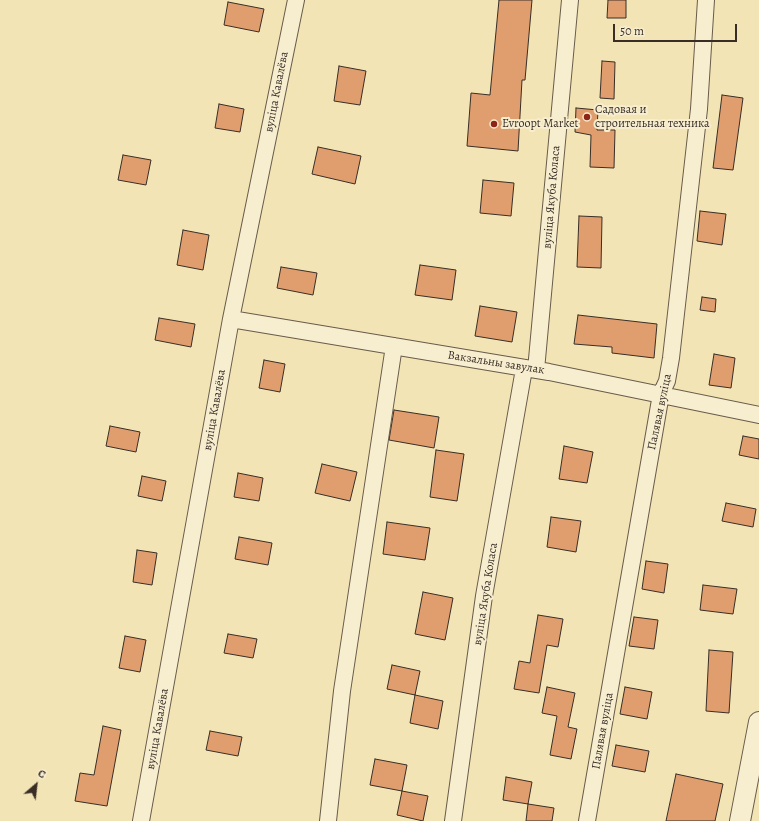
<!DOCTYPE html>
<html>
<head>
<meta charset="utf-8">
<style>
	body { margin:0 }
	#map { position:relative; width:759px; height:821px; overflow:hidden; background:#f3e4b5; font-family:Alegreya,serif }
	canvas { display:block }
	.north { position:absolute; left:16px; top:765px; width:40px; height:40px; -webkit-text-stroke:3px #f7edcf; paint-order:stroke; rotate:28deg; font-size:11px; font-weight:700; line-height:16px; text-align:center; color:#382e26 }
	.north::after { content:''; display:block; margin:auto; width:14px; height:18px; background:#382e26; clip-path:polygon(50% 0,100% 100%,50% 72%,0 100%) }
	.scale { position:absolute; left:613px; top:24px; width:124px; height:18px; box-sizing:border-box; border:2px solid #382e26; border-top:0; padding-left:5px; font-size:12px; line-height:14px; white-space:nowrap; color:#382e26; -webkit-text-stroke:3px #f7edcf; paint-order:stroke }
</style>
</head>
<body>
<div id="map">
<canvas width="759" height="821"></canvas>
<div class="north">С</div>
<div class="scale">50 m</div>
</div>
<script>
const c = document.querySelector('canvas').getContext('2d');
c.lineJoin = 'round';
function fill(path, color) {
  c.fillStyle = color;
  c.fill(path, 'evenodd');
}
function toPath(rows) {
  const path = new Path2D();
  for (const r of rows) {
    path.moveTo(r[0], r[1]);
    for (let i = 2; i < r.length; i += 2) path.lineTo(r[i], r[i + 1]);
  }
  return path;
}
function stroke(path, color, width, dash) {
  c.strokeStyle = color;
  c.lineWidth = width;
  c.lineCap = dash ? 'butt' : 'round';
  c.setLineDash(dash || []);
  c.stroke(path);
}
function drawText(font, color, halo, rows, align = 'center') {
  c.font = font + ' Alegreya,serif';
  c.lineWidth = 4;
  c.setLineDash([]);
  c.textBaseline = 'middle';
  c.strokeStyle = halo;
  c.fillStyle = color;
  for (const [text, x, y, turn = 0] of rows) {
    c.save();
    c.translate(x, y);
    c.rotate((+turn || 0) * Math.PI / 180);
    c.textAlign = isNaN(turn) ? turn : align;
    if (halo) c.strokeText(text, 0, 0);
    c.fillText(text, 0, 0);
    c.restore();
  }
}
const building = toPath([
	[499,0,532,0,525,80,522,80,518,151,467,146,471,93,490,95,499,0],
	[608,0,626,0,626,18,607,18,608,0],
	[228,2,264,9,259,32,224,25,228,2],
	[602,61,615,62,614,99,600,98,602,61],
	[339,66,366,71,360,105,334,101,339,66],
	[722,95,743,98,733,170,713,168,722,95],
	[219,104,244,109,240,132,215,128,219,104],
	[576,108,598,110,597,130,615,130,614,168,590,167,591,135,575,132,576,108],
	[318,147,361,156,355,184,312,174,318,147],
	[123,155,151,160,146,185,118,180,123,155],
	[483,180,514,183,511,216,480,213,483,180],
	[700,211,726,214,722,245,697,241,700,211],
	[579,216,602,217,601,268,577,267,579,216],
	[183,230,209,235,203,270,177,265,183,230],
	[420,265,456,270,452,300,415,295,420,265],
	[281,267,317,273,313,295,277,288,281,267],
	[702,297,716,299,715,312,700,310,702,297],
	[480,306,517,312,512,342,475,336,480,306],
	[578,315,657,324,654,358,612,353,612,347,574,344,578,315],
	[159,318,195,324,191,347,155,340,159,318],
	[714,354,735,358,731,388,709,385,714,354],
	[264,360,285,364,280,392,259,388,264,360],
	[394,410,439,417,434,448,389,440,394,410],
	[110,426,140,432,136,452,106,446,110,426],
	[743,436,759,439,759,459,739,455,743,436],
	[564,446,593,452,587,483,559,479,564,446],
	[436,450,464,454,457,501,430,497,436,450],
	[322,464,357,472,350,501,315,493,322,464],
	[238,473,263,478,259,501,234,497,238,473],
	[142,476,166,481,162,501,138,496,142,476],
	[726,503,756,509,753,527,722,521,726,503],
	[551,517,581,521,576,552,547,547,551,517],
	[387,522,430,528,425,560,383,554,387,522],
	[239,537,272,543,268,565,235,559,239,537],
	[137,550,157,553,152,585,133,582,137,550],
	[646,561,668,564,664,593,642,589,646,561],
	[703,585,737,589,733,614,700,610,703,585],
	[423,592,453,598,445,640,415,634,423,592],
	[538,615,563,619,558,647,547,645,539,693,514,689,519,661,530,663,538,615],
	[634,617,658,620,654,649,629,646,634,617],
	[228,634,257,639,253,658,224,653,228,634],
	[125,636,146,640,140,672,119,668,125,636],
	[709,650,733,652,729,713,706,711,709,650],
	[392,665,420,671,415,695,387,689,392,665],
	[547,687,575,693,568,727,577,729,571,759,550,755,557,716,542,713,547,687],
	[625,687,652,692,647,719,620,714,625,687],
	[415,695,443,701,438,729,410,723,415,695],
	[103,726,121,730,107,806,75,801,80,773,94,775,103,726],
	[210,731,242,737,238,756,206,750,210,731],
	[616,745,649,751,645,772,612,766,616,745],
	[375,759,407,765,402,791,370,785,375,759],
	[676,774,723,784,715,821,666,821,676,774],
	[506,777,532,782,528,804,503,800,506,777],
	[402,791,428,796,423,821,397,815,402,791],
	[528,804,554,808,552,821,526,821,528,804]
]);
fill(building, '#e09d6e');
stroke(building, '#382e26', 1);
const minor = toPath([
	[231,319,549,372,759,415],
	[536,370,570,0],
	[141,821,231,319,296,0],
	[328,821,342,691,394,346],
	[453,821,484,596,524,369],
	[587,821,661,394,667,381,671,358,699,109,706,0]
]);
const tertiary = toPath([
	[740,821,759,722]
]);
stroke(minor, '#675c4a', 18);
stroke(tertiary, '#675c4a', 22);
stroke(minor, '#f7edcf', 16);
stroke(tertiary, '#f7edcf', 20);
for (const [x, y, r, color] of [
	[587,117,4,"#8f2418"],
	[494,124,4,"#8f2418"]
]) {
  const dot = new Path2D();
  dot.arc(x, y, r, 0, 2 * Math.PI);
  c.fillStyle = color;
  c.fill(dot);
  stroke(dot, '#f7edcf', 1.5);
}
drawText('12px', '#382e26', '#f7edcf', [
	["вуліца Кавалёва",277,92,-79],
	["вуліца Якуба Коласа",552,197,-85],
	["Вакзальны завулак",496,363,9],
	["вуліца Кавалёва",215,410,-80],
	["Палявая вуліца",660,412,-78],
	["вуліца Якуба Коласа",486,594,-81],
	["вуліца Кавалёва",158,729,-80],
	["Палявая вуліца",603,731,-80]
]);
drawText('12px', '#382e26', '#f7edcf', [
	["Садовая и",595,110],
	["строительная техника",595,124],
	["Evroopt Market",502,124]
], 'left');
</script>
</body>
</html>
